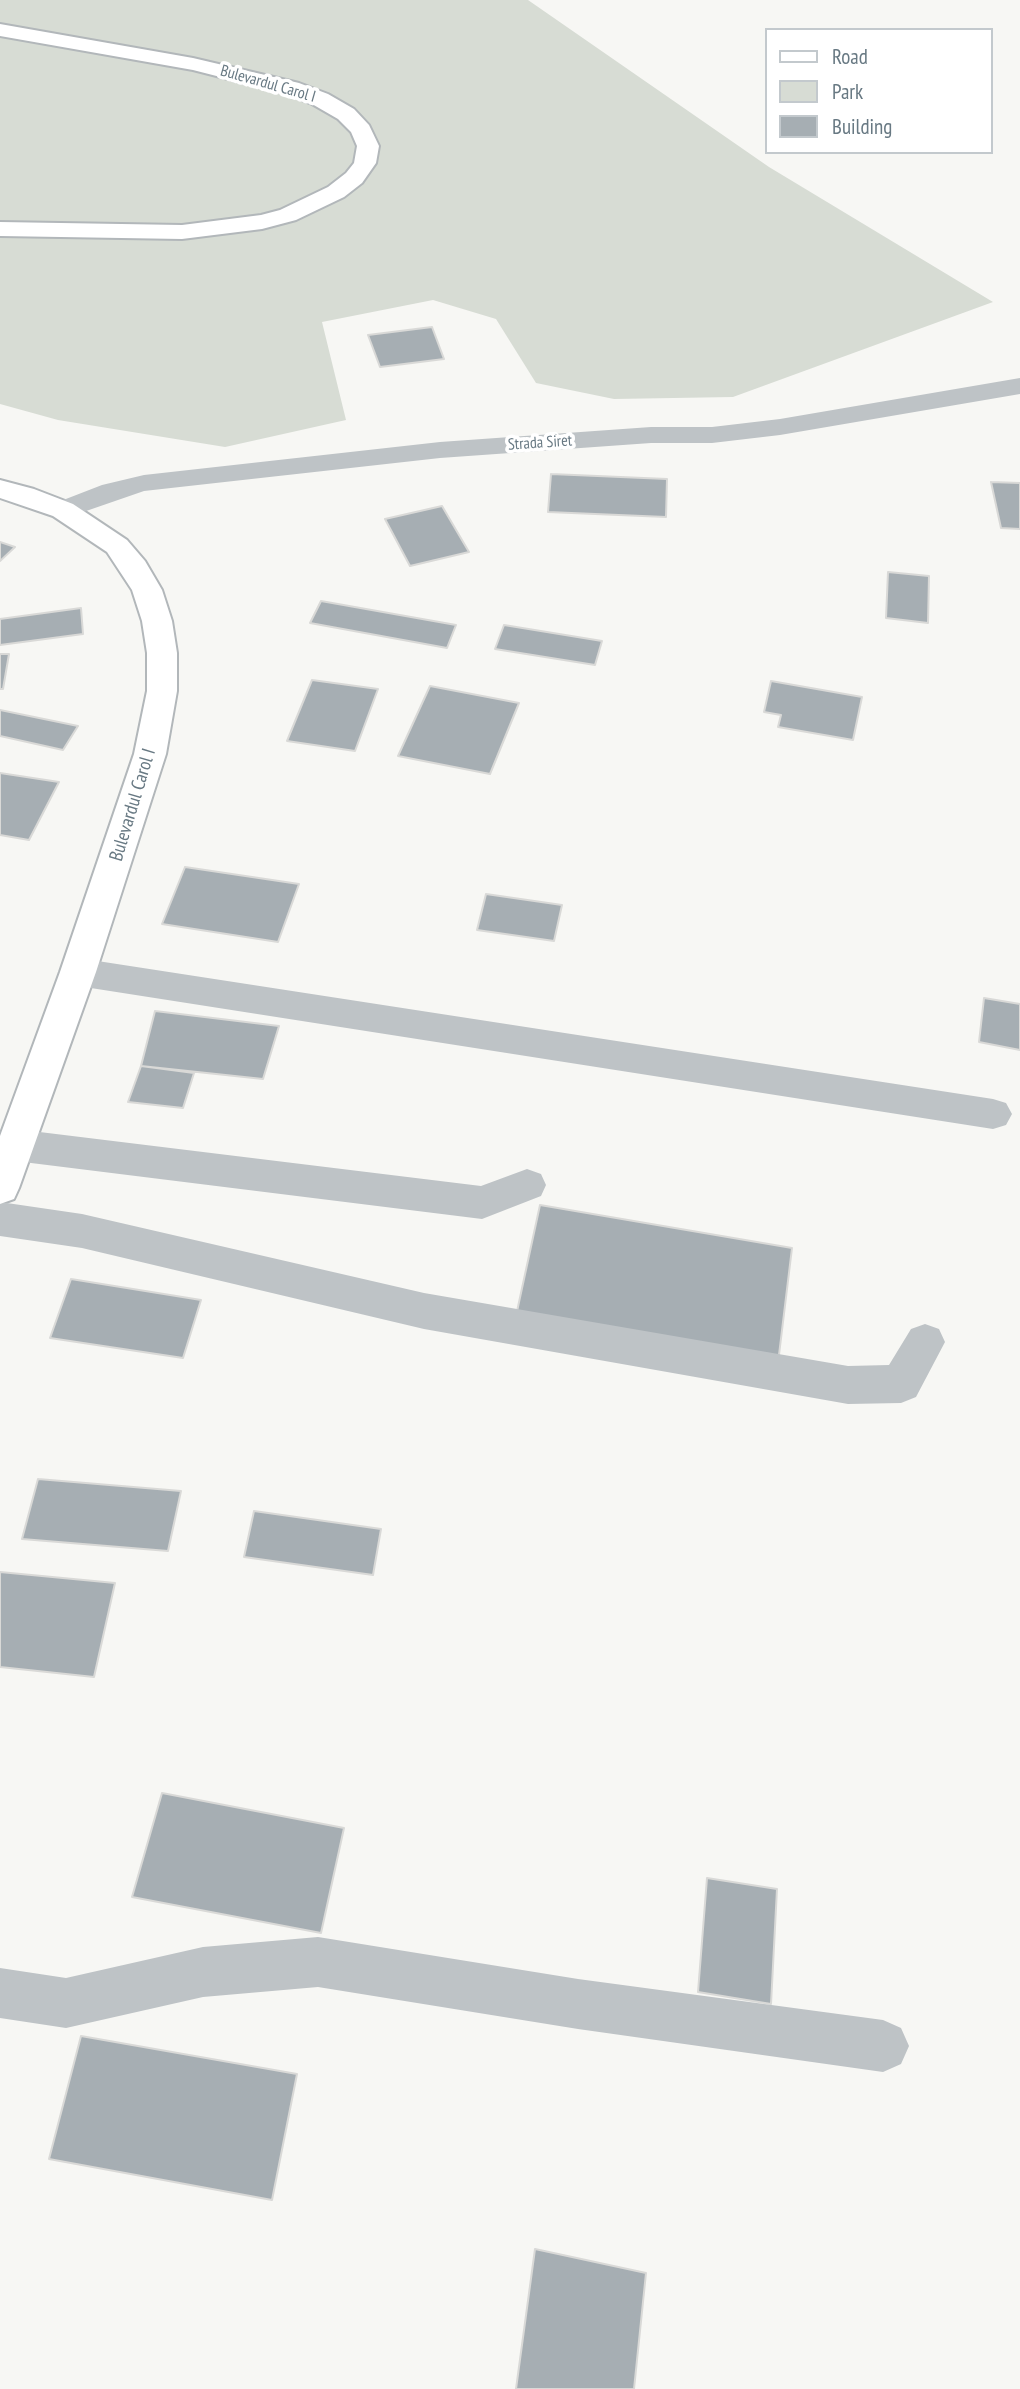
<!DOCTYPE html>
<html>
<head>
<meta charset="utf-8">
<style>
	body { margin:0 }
	#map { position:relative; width:1020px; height:2389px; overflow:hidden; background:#f7f7f4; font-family:"PT Sans Narrow",sans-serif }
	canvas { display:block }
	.legend { position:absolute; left:765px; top:28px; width:228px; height:126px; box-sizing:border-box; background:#fff; border:2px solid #c3c9cd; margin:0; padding:9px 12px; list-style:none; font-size:21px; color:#687983 }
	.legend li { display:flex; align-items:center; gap:14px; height:35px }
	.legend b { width:35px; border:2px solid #c3c9cd }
</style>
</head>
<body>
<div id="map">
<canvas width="1020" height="2389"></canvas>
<ul class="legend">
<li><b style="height:9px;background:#fff"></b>Road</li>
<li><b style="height:19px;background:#d7dcd4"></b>Park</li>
<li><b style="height:19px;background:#a6aeb3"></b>Building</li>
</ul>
</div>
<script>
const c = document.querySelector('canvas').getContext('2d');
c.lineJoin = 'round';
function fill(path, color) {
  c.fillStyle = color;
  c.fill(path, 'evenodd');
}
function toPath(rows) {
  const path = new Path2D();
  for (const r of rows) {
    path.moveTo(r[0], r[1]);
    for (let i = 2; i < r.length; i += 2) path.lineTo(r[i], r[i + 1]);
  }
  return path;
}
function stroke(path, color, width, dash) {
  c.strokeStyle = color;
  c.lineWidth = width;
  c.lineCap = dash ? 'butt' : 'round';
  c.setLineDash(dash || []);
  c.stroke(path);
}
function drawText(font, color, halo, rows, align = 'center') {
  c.font = font + ' "PT Sans Narrow",sans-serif';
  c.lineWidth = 7;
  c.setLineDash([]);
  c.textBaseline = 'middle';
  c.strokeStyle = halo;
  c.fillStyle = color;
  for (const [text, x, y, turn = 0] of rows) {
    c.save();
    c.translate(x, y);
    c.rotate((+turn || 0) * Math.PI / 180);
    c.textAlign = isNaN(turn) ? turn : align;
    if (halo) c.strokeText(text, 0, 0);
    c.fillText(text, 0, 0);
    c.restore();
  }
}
fill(toPath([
	[0,0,528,0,769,167,993,302,733,397,614,399,536,383,496,319,433,300,322,322,346,420,225,447,58,420,0,404]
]), '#d7dcd4');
const building = toPath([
	[432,327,444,359,380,367,368,335,432,327],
	[551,474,667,479,666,517,548,512,551,474],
	[991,482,1020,483,1020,529,1001,528,991,482],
	[442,506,469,552,410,566,385,519,442,506],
	[0,542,15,547,0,561,0,542],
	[888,572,929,576,928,623,886,618,888,572],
	[321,601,456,625,447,648,310,623,321,601],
	[81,608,83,634,0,645,0,619,81,608],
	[504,625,602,641,595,665,495,649,504,625],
	[0,654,9,654,3,689,0,689,0,654],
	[312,680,378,689,355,751,287,741,312,680],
	[771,681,862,697,853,740,778,727,781,715,764,712,771,681],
	[430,686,519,703,490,774,398,756,430,686],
	[0,710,78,726,63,750,0,736,0,710],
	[0,773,59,782,29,840,0,835,0,773],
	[185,867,299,884,278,942,162,924,185,867],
	[486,894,562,905,554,941,477,930,486,894],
	[984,998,1020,1004,1020,1050,979,1042,984,998],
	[155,1011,279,1026,263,1079,141,1066,155,1011],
	[141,1066,194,1073,183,1108,128,1102,141,1066],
	[540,1205,792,1248,778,1363,516,1316,540,1205],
	[71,1279,201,1300,183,1358,50,1338,71,1279],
	[38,1479,181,1491,168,1551,22,1539,38,1479],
	[254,1511,381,1529,373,1575,244,1557,254,1511],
	[0,1572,115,1583,94,1677,0,1667,0,1572],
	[162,1793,344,1828,321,1933,132,1897,162,1793],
	[707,1878,777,1889,771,2004,698,1992,707,1878],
	[81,2036,297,2074,272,2200,49,2159,81,2036],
	[535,2249,646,2273,634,2389,516,2389,535,2249]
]);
fill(building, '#a6aeb3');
stroke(building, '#d9d9d7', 2);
const major = toPath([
	[0,24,193,58,299,83,328,94,354,109,369,125,379,146,376,163,362,183,344,197,296,220,262,229,182,239,0,236,0,222,182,225,261,215,280,210,328,187,346,173,354,163,357,146,351,132,338,119,312,104,283,93,193,70,0,36,0,24],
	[0,480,34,489,73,504,127,540,145,561,162,590,172,621,177,653,177,691,166,754,96,972,19,1188,14,1199,0,1204,0,1136,60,972,134,754,147,691,147,653,142,621,132,590,107,552,53,516,0,498,0,480]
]);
stroke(major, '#b2b7ba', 4);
fill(toPath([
	[1020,378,1020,394,780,435,712,443,651,443,440,458,144,491,63,519,53,516,49,510,53,504,102,485,144,475,440,442,651,427,712,427,780,419,1020,378],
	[78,958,993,1099,1006,1103,1012,1114,1006,1125,993,1129,78,986,66,982,60,972,66,962,78,958],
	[15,1129,481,1186,527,1169,541,1174,546,1185,541,1196,482,1219,15,1161,2,1156,0,1153,2,1134,15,1129],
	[0,1202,82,1214,424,1293,848,1366,889,1365,911,1329,925,1324,939,1329,945,1342,916,1397,901,1403,848,1404,424,1329,82,1248,0,1236,0,1202],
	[318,1937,578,1979,883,2020,901,2028,909,2046,901,2064,883,2072,578,2029,318,1987,203,1997,66,2028,0,2018,0,1968,66,1978,203,1947,318,1937]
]), '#bec3c6');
fill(major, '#fff');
drawText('16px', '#687983', '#fff', [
	["Bulevardul Carol I",268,84,16],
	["Strada Siret",540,443,-4]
]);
drawText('19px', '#687983', '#fff', [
	["Bulevardul Carol I",133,805,-73]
]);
</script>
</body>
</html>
